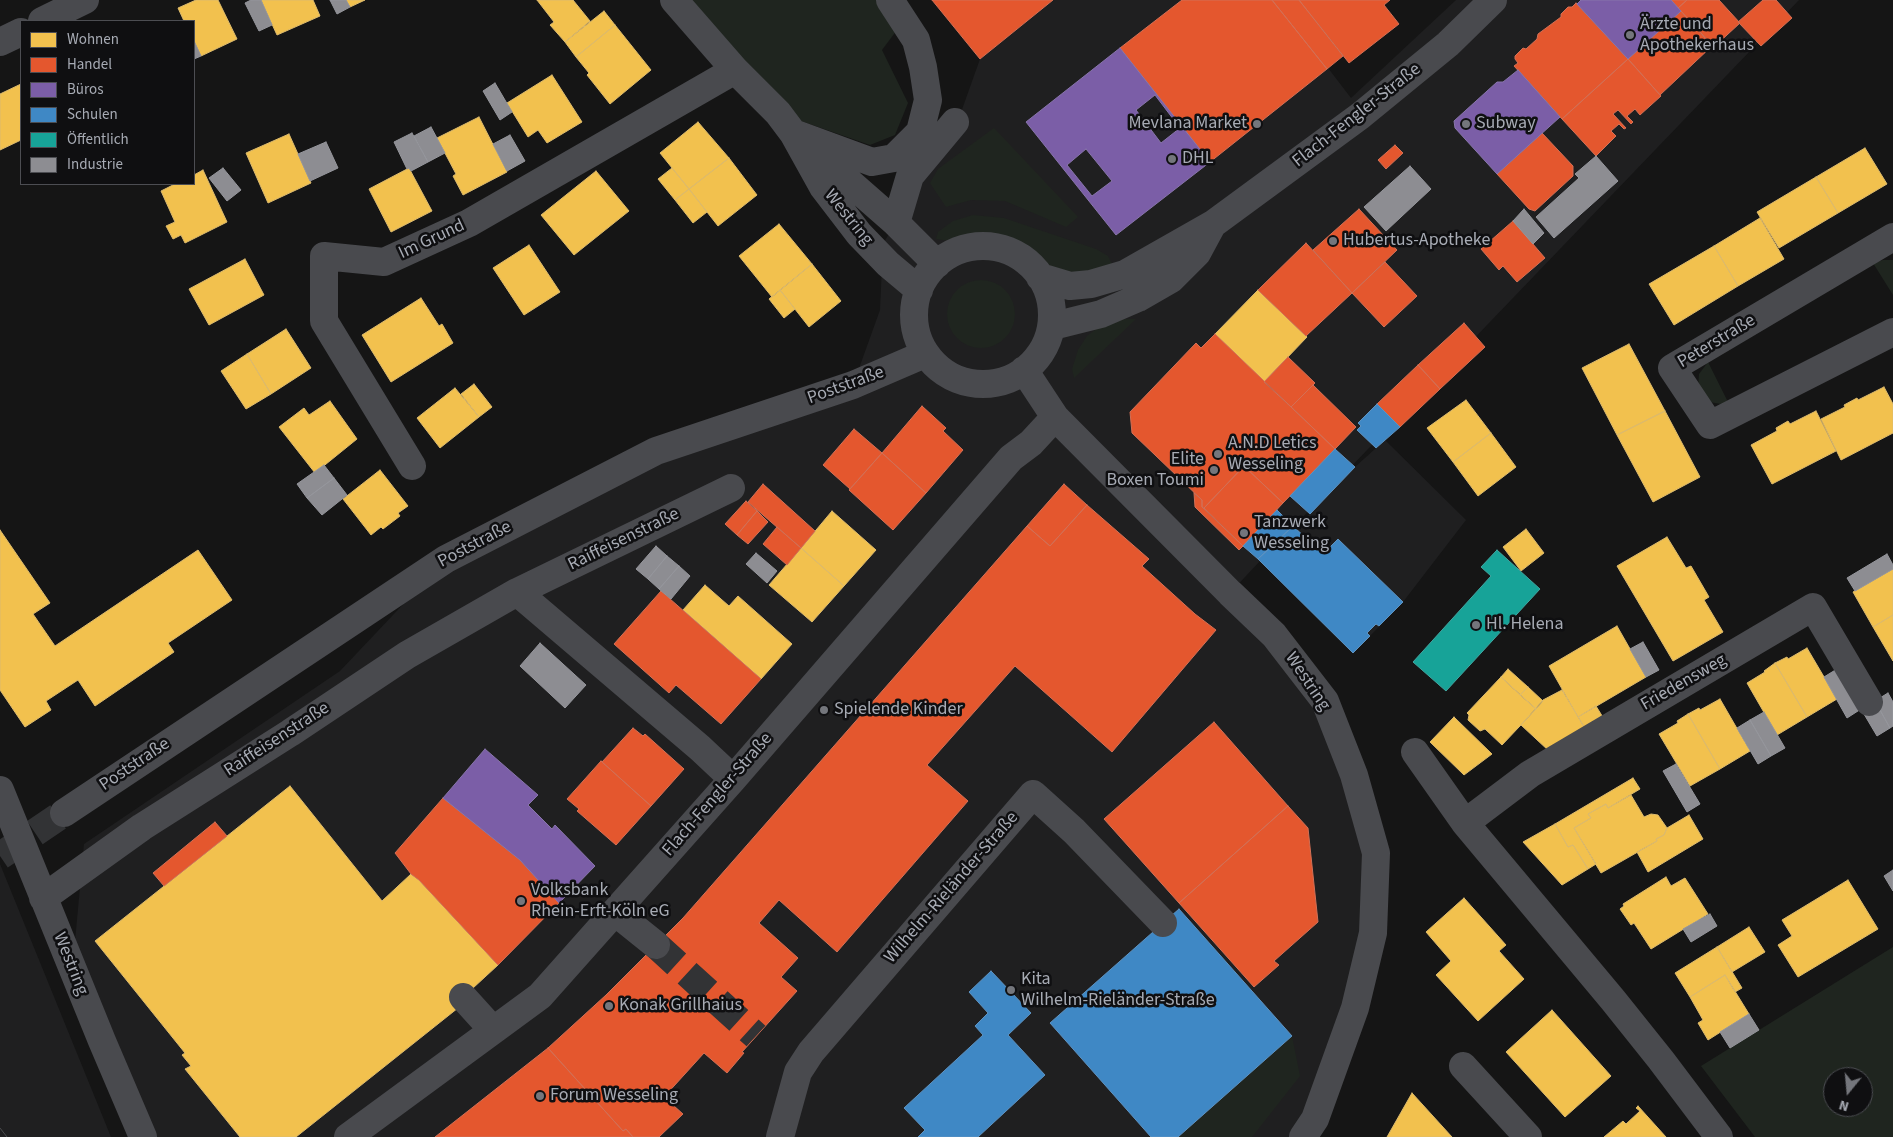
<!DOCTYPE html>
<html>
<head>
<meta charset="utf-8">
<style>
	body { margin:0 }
	#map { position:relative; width:1893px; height:1137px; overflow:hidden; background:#151515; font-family:"Source Sans 3",sans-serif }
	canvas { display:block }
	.legend { position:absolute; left:20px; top:20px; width:175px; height:165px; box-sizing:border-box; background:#0f0f11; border:1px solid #4c4d52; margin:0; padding:6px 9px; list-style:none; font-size:15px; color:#a7abb4 }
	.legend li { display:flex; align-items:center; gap:10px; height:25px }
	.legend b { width:25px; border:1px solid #4c4d52 }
	.north { position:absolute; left:1823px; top:1067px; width:50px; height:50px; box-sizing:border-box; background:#0f0f11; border:1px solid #4c4d52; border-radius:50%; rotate:197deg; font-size:14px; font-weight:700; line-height:20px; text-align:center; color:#a7abb4 }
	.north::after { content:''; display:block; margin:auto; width:18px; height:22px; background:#74767c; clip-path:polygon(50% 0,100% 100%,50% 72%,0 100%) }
</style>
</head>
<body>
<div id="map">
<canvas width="1893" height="1137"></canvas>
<ul class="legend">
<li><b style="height:14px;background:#f2c14e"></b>Wohnen</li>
<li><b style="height:14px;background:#e4572e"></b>Handel</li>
<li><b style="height:14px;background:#7b5ea7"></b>Büros</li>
<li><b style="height:14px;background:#3f88c5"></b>Schulen</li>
<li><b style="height:14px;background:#17a398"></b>Öffentlich</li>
<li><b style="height:14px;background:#8d8d92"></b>Industrie</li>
</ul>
<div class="north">N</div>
</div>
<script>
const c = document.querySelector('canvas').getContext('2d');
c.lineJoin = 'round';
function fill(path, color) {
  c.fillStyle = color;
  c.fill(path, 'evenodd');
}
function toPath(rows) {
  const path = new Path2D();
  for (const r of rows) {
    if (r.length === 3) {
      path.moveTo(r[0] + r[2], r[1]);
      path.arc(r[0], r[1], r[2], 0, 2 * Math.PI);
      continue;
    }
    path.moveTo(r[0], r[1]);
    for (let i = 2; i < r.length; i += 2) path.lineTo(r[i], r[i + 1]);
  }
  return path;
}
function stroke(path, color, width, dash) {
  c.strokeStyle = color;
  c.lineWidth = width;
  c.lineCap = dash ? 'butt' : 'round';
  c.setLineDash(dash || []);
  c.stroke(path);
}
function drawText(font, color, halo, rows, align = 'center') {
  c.font = font + ' "Source Sans 3",sans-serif';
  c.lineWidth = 5;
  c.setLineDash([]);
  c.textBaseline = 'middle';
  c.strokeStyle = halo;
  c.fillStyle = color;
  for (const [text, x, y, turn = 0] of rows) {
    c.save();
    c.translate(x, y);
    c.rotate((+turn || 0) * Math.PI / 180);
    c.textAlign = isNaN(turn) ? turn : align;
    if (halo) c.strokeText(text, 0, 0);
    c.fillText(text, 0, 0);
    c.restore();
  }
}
fill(toPath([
	[1053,0,1276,0,1351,98,1456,0,1799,0,1297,523,1310,514,1355,467,1385,440,1466,520,1403,602,1370,636,1353,653,1260,561,1230,593,1274,635,1354,775,1373,933,1303,1137,153,1137,74,952,84,844,340,671,446,559,656,454,853,385,880,310,883,244,929,165,949,146,980,59],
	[0,864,111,1137,0,1137]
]), '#1f1f20');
fill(toPath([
	[674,0,890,0,903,22,882,50,908,103,895,135,870,145,778,113],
	[994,128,1078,217,1066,227,1005,201,971,200,946,207,930,183,938,169],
	[973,215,1004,218,1096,249,1108,256,1113,266,1080,274,1054,269,1020,248,995,240,967,239,950,241,936,239,938,232,953,221],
	[1883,260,1893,260,1893,295,1873,263],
	[981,314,34],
	[1121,319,1136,319,1074,378,1072,369,1078,350,1087,336,1099,327],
	[1708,362,1728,402,1721,404,1709,402,1698,388,1699,374],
	[1893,947,1893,1137,1755,1137,1701,1066],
	[1833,1077,1863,1077,1863,1107,1833,1107],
	[1292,1036,1300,1076,1252,1137,1178,1137]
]), '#1f251f');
const homes = toPath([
	[196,0,218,0,237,39,201,56,194,41,194,21,184,21,178,8,196,0],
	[261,0,313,0,320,16,277,35,261,0],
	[346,0,365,0,350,7,346,0],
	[537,0,573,0,590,21,565,42,550,25,554,22,537,0],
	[604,11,615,25,576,57,565,42,604,11],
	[615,25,651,70,610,104,587,75,589,73,576,57,615,25],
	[552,75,582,122,547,143,538,130,528,137,507,103,552,75],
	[21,84,21,140,0,150,0,94,21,84],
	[479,117,507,172,463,195,453,176,456,174,437,138,479,117],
	[698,122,729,158,689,189,660,153,698,122],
	[289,134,311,183,268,203,246,153,289,134],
	[1865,148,1887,184,1838,213,1816,177,1865,148],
	[729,158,757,195,718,226,689,189,729,158],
	[409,168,432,211,391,232,369,189,409,168],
	[672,168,689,189,675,200,658,179,672,168],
	[203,170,227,222,185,243,181,235,173,239,166,226,175,222,161,191,175,184,194,184,194,175,203,170],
	[596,171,629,211,574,255,541,215,596,171],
	[1816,177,1838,213,1779,248,1757,212,1816,177],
	[689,189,707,212,693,223,675,200,689,189],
	[1760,218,1784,259,1738,286,1714,246,1760,218],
	[779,224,812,264,772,297,739,256,779,224],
	[529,245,560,292,524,315,493,268,529,245],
	[1714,246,1738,286,1674,325,1649,284,1714,246],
	[245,259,264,295,209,325,189,289,245,259],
	[812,264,841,301,809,327,780,290,812,264],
	[780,290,795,309,784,318,769,299,780,290],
	[1258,290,1307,337,1264,382,1215,334,1258,290],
	[421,298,439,326,442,324,453,343,391,382,362,335,421,298],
	[286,329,311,368,271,394,247,354,286,329],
	[1629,344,1665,411,1617,435,1582,368,1629,344],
	[247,354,271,394,246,409,221,371,247,354],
	[474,384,492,407,479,417,461,394,474,384],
	[1884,387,1893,404,1893,433,1841,460,1821,419,1845,407,1844,405,1857,398,1858,400,1884,387],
	[455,388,479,417,440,448,417,418,455,388],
	[1466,400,1491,433,1453,462,1427,428,1466,400],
	[330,401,357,439,315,473,279,427,304,408,309,415,330,401],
	[1665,411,1700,477,1653,502,1617,435,1665,411],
	[1816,411,1836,451,1772,484,1751,445,1777,431,1776,428,1788,421,1790,424,1816,411],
	[1491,433,1516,467,1478,496,1453,462,1491,433],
	[380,470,408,506,398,513,400,516,383,529,381,527,371,535,343,499,380,470],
	[832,511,876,550,844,586,801,548,832,511],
	[1526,529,1544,553,1521,571,1503,547,1526,529],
	[0,530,50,603,33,614,55,646,198,550,232,600,168,643,174,652,95,706,78,680,46,701,51,710,25,727,0,690,0,530],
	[1667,537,1686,568,1691,566,1709,597,1704,600,1723,632,1673,661,1617,566,1667,537],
	[801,548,844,586,812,622,769,585,801,548],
	[1893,569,1893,615,1873,627,1853,592,1893,569],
	[705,585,729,606,738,596,792,644,761,679,683,610,705,585],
	[1893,615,1893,661,1873,627,1893,615],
	[1617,626,1646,677,1578,717,1549,666,1617,626],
	[1807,648,1837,699,1807,717,1775,663,1787,657,1788,659,1807,648],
	[1775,663,1807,717,1777,735,1747,683,1765,672,1764,671,1775,663],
	[1508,669,1528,687,1520,695,1501,677,1508,669],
	[1501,677,1536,709,1502,745,1485,729,1480,731,1468,720,1469,715,1467,713,1501,677],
	[1528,687,1543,701,1536,709,1520,695,1528,687],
	[1562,690,1586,730,1549,751,1521,725,1543,700,1562,690],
	[1720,699,1750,751,1720,769,1688,714,1699,708,1700,710,1720,699],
	[1596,706,1604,719,1586,730,1578,717,1596,706],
	[1688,714,1720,769,1690,786,1659,734,1678,723,1677,721,1688,714],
	[1454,717,1492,754,1464,775,1430,742,1454,717],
	[1633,778,1640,789,1608,808,1606,804,1588,814,1591,818,1574,828,1596,864,1588,869,1573,845,1568,847,1555,824,1633,778],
	[290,786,382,901,411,874,419,880,498,965,460,1000,463,1004,296,1137,240,1137,185,1069,191,1066,182,1055,185,1053,95,941,290,786],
	[1631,795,1644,817,1651,814,1658,815,1667,828,1664,835,1656,839,1657,841,1601,873,1574,828,1591,818,1588,814,1606,804,1608,808,1631,795],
	[1689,815,1703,839,1648,872,1637,852,1657,841,1656,839,1664,835,1667,828,1689,815],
	[1555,824,1568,847,1573,845,1588,869,1562,885,1523,842,1555,824],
	[1666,877,1671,886,1685,878,1708,914,1651,949,1634,923,1631,925,1620,909,1624,906,1623,904,1666,877],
	[1848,880,1878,929,1798,977,1778,945,1792,936,1782,920,1848,880],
	[1464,898,1506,945,1499,951,1524,979,1478,1021,1436,975,1451,961,1426,932,1464,898],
	[1749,927,1765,952,1732,972,1717,947,1749,927],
	[1717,947,1742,988,1735,992,1725,975,1690,997,1675,973,1717,947],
	[1725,975,1749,1014,1708,1040,1698,1023,1703,1020,1690,997,1725,975],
	[1552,1010,1611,1076,1565,1117,1506,1052,1552,1010],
	[1412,1093,1452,1137,1387,1137,1412,1093],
	[1638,1106,1666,1137,1604,1137,1623,1121,1626,1124,1640,1111,1636,1108,1638,1106]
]);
fill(homes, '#f2c14e');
stroke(homes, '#dcba6d', 1);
const shops = toPath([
	[932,0,1053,0,980,59,932,0],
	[1182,0,1272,0,1327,69,1210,162,1120,48,1182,0],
	[1272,0,1299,0,1343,56,1327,69,1272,0],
	[1299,0,1390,0,1384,5,1399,24,1349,63,1299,0],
	[1671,0,1687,0,1678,8,1671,0],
	[1687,0,1719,0,1740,23,1714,47,1678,8,1687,0],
	[1763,0,1776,0,1792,18,1761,46,1738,22,1763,0],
	[1576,3,1628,59,1562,119,1514,66,1518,63,1515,59,1515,56,1523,48,1526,49,1537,39,1538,34,1561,17,1561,14,1568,7,1572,7,1576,3],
	[1681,11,1712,46,1660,95,1628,59,1681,11],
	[1628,59,1661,96,1640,115,1635,109,1627,116,1633,122,1631,124,1618,110,1613,114,1626,128,1624,129,1619,124,1611,131,1616,136,1596,156,1562,119,1628,59],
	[1542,133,1573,166,1573,176,1535,211,1529,209,1497,174,1542,133],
	[1395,145,1403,153,1386,169,1378,160,1395,145],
	[1359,209,1397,250,1352,293,1313,250,1359,209],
	[1513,221,1545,258,1517,282,1503,266,1499,270,1481,249,1513,221],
	[1306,243,1352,293,1306,336,1258,290,1306,243],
	[1385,262,1417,296,1384,327,1352,293,1385,262],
	[1464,323,1485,347,1440,389,1418,365,1464,323],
	[1215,334,1335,449,1283,503,1244,466,1204,508,1202,507,1202,500,1132,433,1130,412,1196,343,1201,348,1215,334],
	[1288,357,1315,383,1291,407,1264,382,1288,357],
	[1418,365,1440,389,1400,427,1377,404,1418,365],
	[1313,385,1356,427,1335,449,1291,407,1313,385],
	[922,406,946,428,943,431,963,450,926,493,882,453,922,406],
	[854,429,882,453,850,489,823,465,854,429],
	[882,453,926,493,893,530,849,490,882,453],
	[1244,466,1283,503,1243,546,1204,508,1244,466],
	[763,484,815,531,801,548,748,502,763,484],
	[1064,484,1087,505,1050,546,1027,526,1064,484],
	[1194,493,1202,500,1202,507,1243,546,1239,550,1195,507,1194,493],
	[746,501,757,511,737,535,725,524,746,501],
	[1087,505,1149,559,1142,566,1195,614,1216,630,1112,752,1015,666,927,765,968,801,837,952,779,900,759,923,798,958,781,977,797,991,742,1052,744,1053,727,1073,704,1053,664,1097,683,1114,659,1137,633,1137,626,1129,623,1131,548,1048,606,995,683,918,1027,526,1050,546,1087,505],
	[757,511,768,522,748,544,737,535,757,511],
	[777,527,801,548,787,565,763,544,777,527],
	[661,591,761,679,721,724,676,685,669,693,614,644,661,591],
	[1214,722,1288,806,1179,903,1104,819,1214,722],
	[633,728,643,736,645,734,684,769,651,806,602,762,633,728],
	[601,761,651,806,616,845,577,811,579,809,567,799,601,761],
	[443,798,520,860,559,903,498,965,419,880,411,874,395,853,443,798],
	[1288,806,1308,828,1318,922,1274,961,1279,965,1254,987,1179,903,1288,806],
	[215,822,227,836,164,886,153,873,215,822],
	[548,1048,623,1131,626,1129,633,1137,435,1137,548,1048]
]);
fill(shops, '#e4572e');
stroke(shops, '#d27056', 1);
const offices = toPath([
	[1581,0,1671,0,1681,11,1628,59,1577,4,1581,0],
	[1120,48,1210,162,1116,235,1026,122,1120,48],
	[1155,95,1180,128,1161,143,1136,110,1155,95],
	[1086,149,1112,181,1092,196,1067,165,1086,149],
	[1518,70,1560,117,1497,174,1455,128,1454,121,1497,82,1503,82,1518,70],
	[485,749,538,795,528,805,552,829,555,825,595,866,559,903,520,860,443,798,485,749]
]);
fill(offices, '#7b5ea7');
stroke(offices, '#8875ab', 1);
const schools = toPath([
	[1377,404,1400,427,1376,448,1357,430,1361,426,1358,423,1377,404],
	[1335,449,1355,467,1310,514,1290,496,1335,449],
	[1277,510,1293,526,1258,559,1243,546,1277,510],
	[1293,526,1323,554,1338,539,1403,602,1379,626,1376,624,1367,633,1370,636,1353,653,1258,559,1293,526],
	[1179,909,1292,1036,1178,1137,1151,1137,1050,1023,1179,909],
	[991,971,1031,1013,1008,1035,1045,1075,978,1137,918,1137,925,1130,904,1108,983,1035,975,1026,988,1013,969,992,991,971]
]);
fill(schools, '#3f88c5');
stroke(schools, '#5e92c0', 1);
const public = toPath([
	[1497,550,1540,589,1446,691,1413,662,1491,576,1481,567,1497,550]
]);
fill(public, '#17a398');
stroke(public, '#42a5a0', 1);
const industry = toPath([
	[251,0,261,0,272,25,259,31,245,3,251,0],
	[330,0,346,0,350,7,337,14,330,0],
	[194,41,201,56,194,59,194,41],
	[495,83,512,112,500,120,483,91,495,83],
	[431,127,445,153,428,162,414,136,431,127],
	[412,133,428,162,411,171,409,168,407,169,394,142,412,133],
	[510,135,525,161,507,171,493,144,510,135],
	[326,142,338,168,310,181,298,154,326,142],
	[1596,156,1618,181,1554,238,1536,217,1579,178,1575,174,1596,156],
	[1410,166,1431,189,1386,231,1364,207,1410,166],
	[223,168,241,190,227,201,209,178,223,168],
	[1524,209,1544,233,1533,244,1513,221,1524,209],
	[324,465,334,478,307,498,297,484,324,465],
	[334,478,347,495,322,515,307,498,334,478],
	[656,546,667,556,648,579,636,569,656,546],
	[756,553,777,571,767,583,746,564,756,553],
	[1887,554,1893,565,1893,569,1855,591,1847,578,1887,554],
	[667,556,679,566,659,589,648,579,667,556],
	[679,566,690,576,671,599,659,589,679,566],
	[1643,642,1659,670,1646,677,1630,649,1643,642],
	[540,643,586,685,565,708,520,666,540,643],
	[1837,669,1861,709,1847,718,1824,677,1837,669],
	[1888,693,1893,702,1893,726,1890,728,1875,701,1888,693],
	[1875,701,1890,728,1877,736,1861,709,1875,701],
	[1764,712,1785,748,1771,756,1750,720,1764,712],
	[1750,720,1771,756,1758,764,1737,728,1750,720],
	[1676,764,1700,804,1687,812,1663,771,1676,764],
	[1893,870,1893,891,1884,876,1893,870],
	[1710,914,1717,926,1691,942,1683,929,1710,914],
	[1749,1014,1759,1030,1730,1048,1720,1032,1749,1014]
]);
fill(industry, '#8d8d92');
stroke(industry, '#95969c', 1);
stroke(toPath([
	[0,856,64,813],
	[656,945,756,1036]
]), '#323335', 28, [28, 14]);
stroke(toPath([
	[674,0,735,70,778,113,793,133,823,187,859,234,888,264,919,290],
	[42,21,85,0],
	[0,42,21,32],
	[793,133,872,162,894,158,920,132,928,100,923,67,916,40,890,0],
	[807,145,896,223,937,264],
	[896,223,910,176,955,122],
	[1893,237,1672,368,1710,425,1893,332],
	[983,315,69],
	[1040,277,1070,286,1091,284,1125,274,1213,224,1360,116,1448,44,1493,0],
	[1053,326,1101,314,1138,298,1171,279,1197,253,1211,227],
	[1024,370,1055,417,1230,593,1274,635,1325,701,1354,775,1376,853,1373,933,1355,1008,1315,1119,1303,1137],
	[412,466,324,321,324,256,384,262,469,223,735,70],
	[517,592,700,748,733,779],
	[1415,752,1465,823],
	[0,790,102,1041,143,1137],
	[64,813,446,559,656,451,853,385,925,354],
	[43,898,142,827,290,733,407,655,517,592,731,488],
	[615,912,656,945],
	[463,997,492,1029],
	[1463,1066,1528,1137],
	[348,1137,540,996,733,779,1011,458,1031,443,1055,417],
	[780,1137,798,1072,811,1052,1033,794,1074,831,1163,923],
	[1719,1137,1661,1060,1613,1000,1465,823,1530,774,1813,607,1869,702]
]), '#494a4e', 28);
stroke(toPath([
	[0,1128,7,1137]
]), '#4a4b4d', 1);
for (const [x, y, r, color] of [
	[1630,35,5,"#74767c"],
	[1257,124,5,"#74767c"],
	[1466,124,5,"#74767c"],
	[1172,159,5,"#74767c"],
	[1333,241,5,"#74767c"],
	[1218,454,5,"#74767c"],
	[1214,470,5,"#74767c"],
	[1244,533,5,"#74767c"],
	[1476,625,5,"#74767c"],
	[824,710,5,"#74767c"],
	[521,901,5,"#74767c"],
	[1011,990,5,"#74767c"],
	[609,1006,5,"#74767c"],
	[540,1096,5,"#74767c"]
]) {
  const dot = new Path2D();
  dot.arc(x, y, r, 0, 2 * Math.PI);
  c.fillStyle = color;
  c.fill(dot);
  stroke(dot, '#0f0f11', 2);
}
drawText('18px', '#a7abb4', '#0f0f11', [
	["Ärzte und",1640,25],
	["Apothekerhaus",1640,46],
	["Mevlana Market",1247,124,"right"],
	["Subway",1476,124],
	["DHL",1182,159],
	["Hubertus-Apotheke",1343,241],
	["A.N.D Letics",1228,444],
	["Wesseling",1228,465],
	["Elite",1204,460,"right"],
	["Boxen Toumi",1204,481,"right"],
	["Tanzwerk",1254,523],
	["Wesseling",1254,544],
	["Hl. Helena",1486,625],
	["Spielende Kinder",834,710],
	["Volksbank",531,891],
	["Rhein-Erft-Köln eG",531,912],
	["Kita",1021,980],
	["Wilhelm-Rieländer-Straße",1021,1001],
	["Konak Grillhaius",619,1006],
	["Forum Wesseling",550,1096]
], 'left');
drawText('18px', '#a7abb4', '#0f0f11', [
	["Flach-Fengler-Straße",1357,116,-38],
	["Westring",848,218,51],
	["Im Grund",432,240,-25],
	["Peterstraße",1717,342,-31],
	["Poststraße",846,386,-20],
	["Raiffeisenstraße",624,540,-26],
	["Poststraße",475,545,-28],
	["Westring",1307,682,56],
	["Friedensweg",1684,683,-30],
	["Raiffeisenstraße",277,740,-33],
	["Poststraße",135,765,-34],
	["Flach-Fengler-Straße",718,795,-49],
	["Wilhelm-Rieländer-Straße",952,888,-49],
	["Westring",70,964,68]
]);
</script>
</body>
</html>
